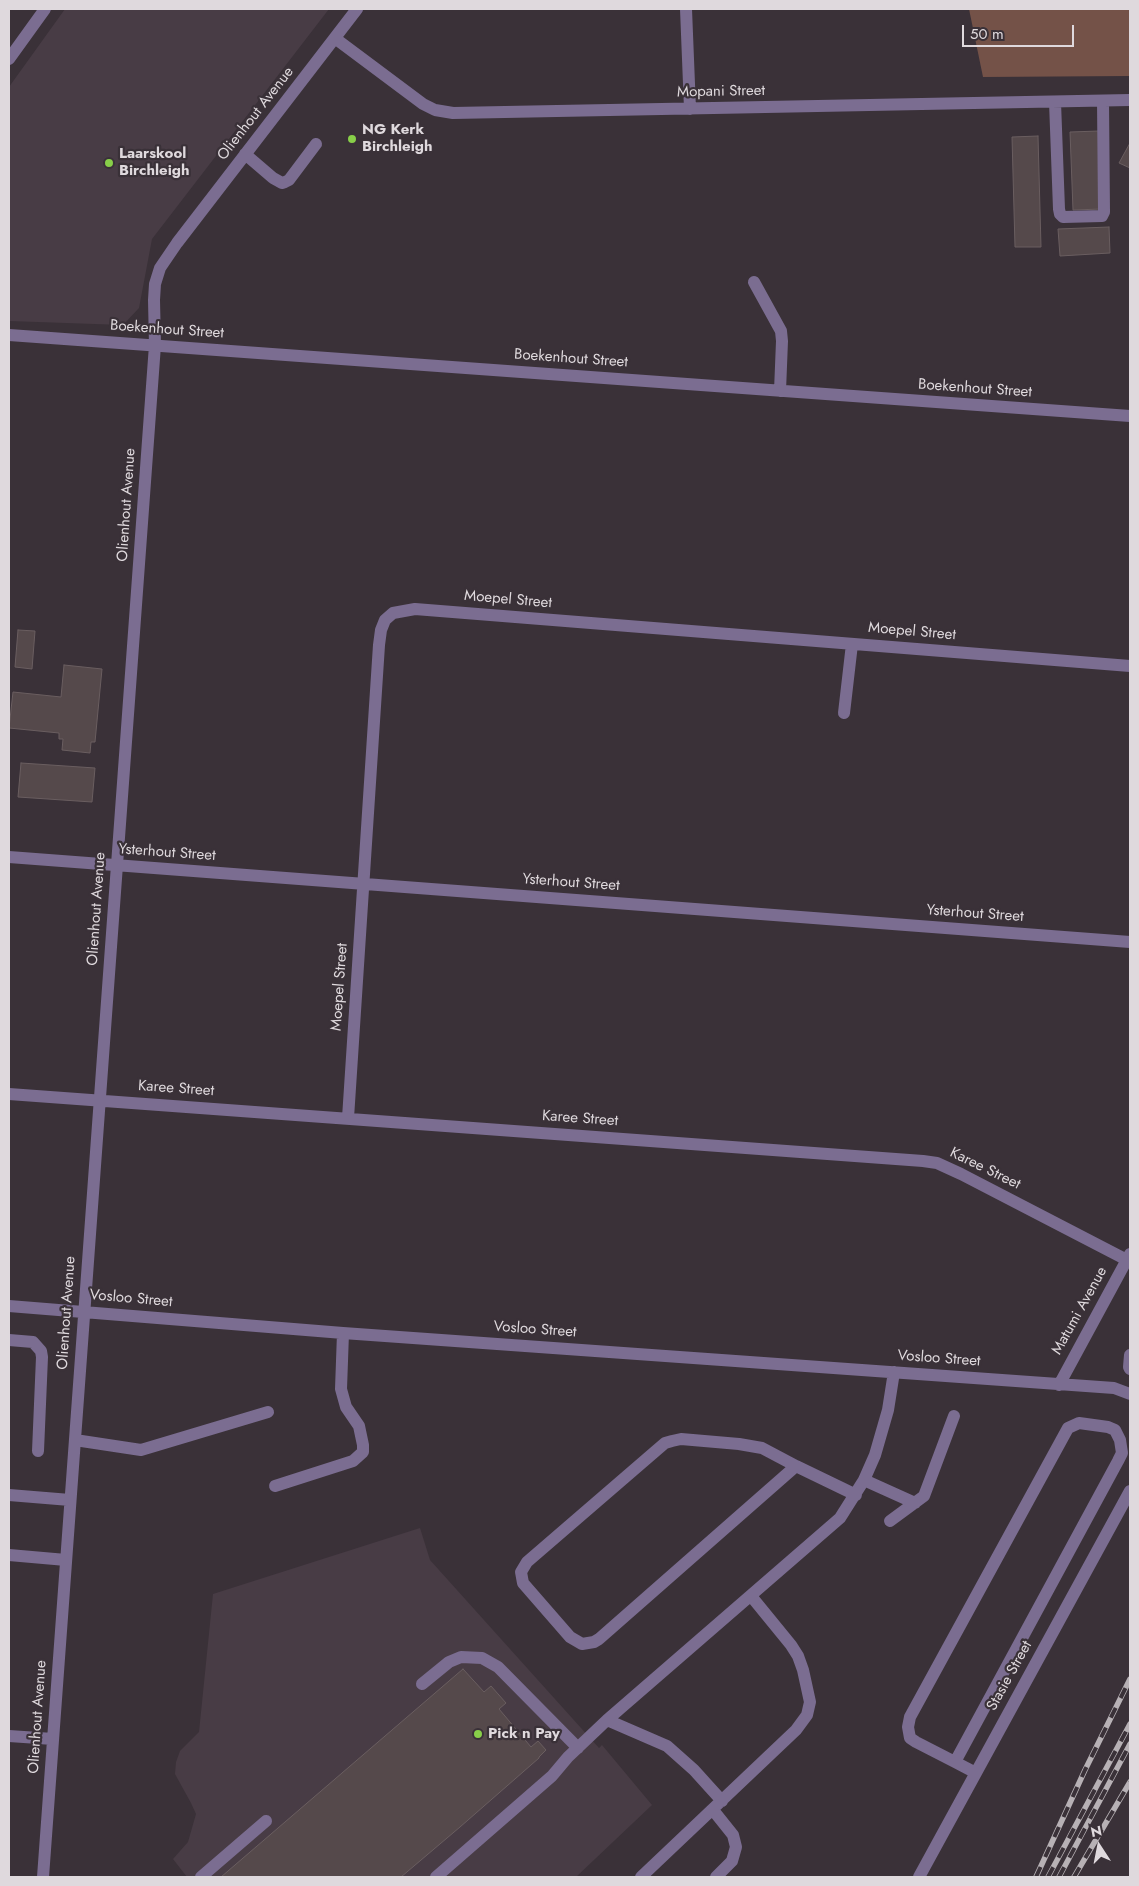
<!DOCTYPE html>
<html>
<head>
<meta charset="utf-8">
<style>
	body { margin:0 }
	#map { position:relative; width:1139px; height:1886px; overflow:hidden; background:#3a3138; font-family:Jost,sans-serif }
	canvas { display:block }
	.frame { position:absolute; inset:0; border:10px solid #dfd9dd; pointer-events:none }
	.north { position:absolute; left:1074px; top:1821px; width:50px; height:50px; -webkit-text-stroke:4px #3a3138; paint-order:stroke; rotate:349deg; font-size:14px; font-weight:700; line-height:20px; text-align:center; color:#dfd9dd }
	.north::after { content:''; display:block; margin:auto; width:18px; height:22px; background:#dfd9dd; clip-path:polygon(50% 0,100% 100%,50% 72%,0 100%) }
	.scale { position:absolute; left:962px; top:25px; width:112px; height:22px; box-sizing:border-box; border:2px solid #dfd9dd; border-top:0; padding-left:6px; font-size:15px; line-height:18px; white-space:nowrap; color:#dfd9dd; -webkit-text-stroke:4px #3a3138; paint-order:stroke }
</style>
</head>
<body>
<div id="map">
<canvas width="1139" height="1886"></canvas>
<div class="frame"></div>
<div class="north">N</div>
<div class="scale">50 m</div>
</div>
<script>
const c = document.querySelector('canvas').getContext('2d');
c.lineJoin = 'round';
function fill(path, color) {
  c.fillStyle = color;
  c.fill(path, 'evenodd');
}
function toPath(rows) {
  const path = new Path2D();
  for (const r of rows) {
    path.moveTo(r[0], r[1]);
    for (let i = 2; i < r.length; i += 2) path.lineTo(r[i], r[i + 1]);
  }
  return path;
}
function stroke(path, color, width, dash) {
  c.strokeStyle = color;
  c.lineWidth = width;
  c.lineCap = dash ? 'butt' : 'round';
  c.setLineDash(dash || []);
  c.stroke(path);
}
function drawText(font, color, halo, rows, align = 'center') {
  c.font = font + ' Jost,sans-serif';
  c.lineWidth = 4.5;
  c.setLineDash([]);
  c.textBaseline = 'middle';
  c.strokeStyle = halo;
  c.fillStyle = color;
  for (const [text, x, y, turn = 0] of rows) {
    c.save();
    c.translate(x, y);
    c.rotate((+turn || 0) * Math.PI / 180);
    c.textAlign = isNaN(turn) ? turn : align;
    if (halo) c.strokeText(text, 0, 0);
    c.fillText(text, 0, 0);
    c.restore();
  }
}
fill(toPath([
	[65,9,329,9,152,239,139,308,123,325,9,321,9,87],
	[420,1528,430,1560,599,1748,602,1745,652,1805,576,1877,187,1877,173,1859,188,1842,196,1814,191,1803,175,1774,176,1762,180,1751,199,1732,213,1594]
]), '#483c45');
fill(toPath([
	[969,9,1130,9,1130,76,983,77]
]), '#745248');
const building = toPath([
	[1099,131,1102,209,1073,210,1070,132,1099,131],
	[1038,136,1041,247,1015,247,1012,137,1038,136],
	[1130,143,1130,168,1119,163,1130,143],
	[1109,227,1110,253,1060,256,1058,229,1109,227],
	[18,630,35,631,32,669,15,667,18,630],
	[64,665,102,669,95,742,91,742,90,753,62,750,63,739,59,739,59,733,9,728,13,692,61,697,64,665],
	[21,763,95,768,92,802,18,797,21,763],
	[463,1669,484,1692,491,1686,506,1703,499,1709,531,1747,538,1741,546,1750,539,1757,539,1758,460,1827,401,1877,221,1877,463,1669]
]);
fill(building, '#55494b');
stroke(building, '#6a5e60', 1);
stroke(toPath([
	[686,9,690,109],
	[336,39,423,104,435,110,453,113,1130,100],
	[9,59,45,9],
	[1055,102,1059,209,1060,214,1063,217,1102,216,1104,212,1103,101],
	[245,154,273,178,282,183,285,182,289,180,316,144],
	[754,282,781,331,782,341,780,391],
	[9,335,1130,416],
	[844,713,852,644],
	[9,857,1130,942],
	[9,1094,923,1161,937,1163,961,1174,1127,1260],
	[348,1118,379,645,381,630,385,620,393,613,415,609,1130,666],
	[9,1306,343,1333,1114,1388,1130,1394],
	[9,1340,33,1342,41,1351,42,1357,38,1451],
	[1130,1355,1129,1367,1130,1369],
	[1059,1385,1130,1254],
	[75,1440,141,1450,268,1412],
	[796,1466,599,1639,594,1642,582,1644,570,1637,523,1583,521,1572,527,1562,658,1449,665,1443,672,1441,681,1439,739,1444,762,1448,796,1466,856,1495],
	[864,1480,915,1503],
	[275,1486,353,1461,363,1452,363,1445,359,1426,346,1407,341,1389,343,1333],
	[9,1495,70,1500],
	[890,1521,924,1496,954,1416],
	[9,1555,66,1560],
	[422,1684,449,1662,461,1657,482,1658,498,1667,578,1748],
	[607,1720,667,1746,694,1770,722,1801],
	[9,1736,53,1739],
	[955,1762,1118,1461,1122,1453,1120,1440,1115,1430,1108,1427,1079,1423,1068,1428,910,1717,908,1727,910,1738,916,1742,955,1762,976,1773],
	[713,1810,733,1835,736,1847,732,1861,716,1877],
	[43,1877,155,345,154,300,155,284,160,268,177,243,357,9],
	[201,1877,266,1821],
	[436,1877,552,1776,568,1757,607,1720,840,1518,864,1480,875,1455,888,1410,894,1372],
	[641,1877,796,1730,807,1715,810,1702,803,1670,798,1656,791,1645,751,1596],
	[919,1877,1130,1491]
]), '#7b6d91', 12);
const rail = toPath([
	[1036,1877,1085,1770,1130,1679],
	[1048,1877,1130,1724],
	[1059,1877,1130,1744],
	[1074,1877,1130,1782]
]);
stroke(rail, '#b7b1b5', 5.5);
stroke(rail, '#3a3138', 4, [11]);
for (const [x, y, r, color] of [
	[352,139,5,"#88cf49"],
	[109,163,5,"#88cf49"],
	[478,1734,5,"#88cf49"]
]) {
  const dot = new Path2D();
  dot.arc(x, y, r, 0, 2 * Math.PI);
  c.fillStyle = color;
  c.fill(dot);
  stroke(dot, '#3a3138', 2);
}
drawText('15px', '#dfd9dd', '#3a3138', [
	["Mopani Street",721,92,-1],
	["Olienhout Avenue",256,114,-52],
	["Boekenhout Street",167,330,4],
	["Boekenhout Street",571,359,4],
	["Boekenhout Street",975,389,4],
	["Olienhout Avenue",127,505,-86],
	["Moepel Street",508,600,5],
	["Moepel Street",912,632,5],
	["Ysterhout Street",167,853,4],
	["Ysterhout Street",571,883,4],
	["Olienhout Avenue",97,909,-86],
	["Ysterhout Street",975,914,4],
	["Moepel Street",340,987,-86],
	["Karee Street",176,1089,4],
	["Karee Street",580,1119,4],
	["Karee Street",985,1169,26],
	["Vosloo Street",131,1299,5],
	["Matumi Avenue",1080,1311,-61],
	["Olienhout Avenue",67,1313,-86],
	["Vosloo Street",535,1330,4],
	["Vosloo Street",939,1359,4],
	["Stasie Street",1010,1676,-61],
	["Olienhout Avenue",38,1717,-86]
]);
drawText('bold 15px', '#dfd9dd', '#3a3138', [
	["NG Kerk",362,130],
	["Birchleigh",362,147],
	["Laarskool",119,154],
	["Birchleigh",119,171],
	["Pick n Pay",488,1734]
], 'left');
</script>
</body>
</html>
